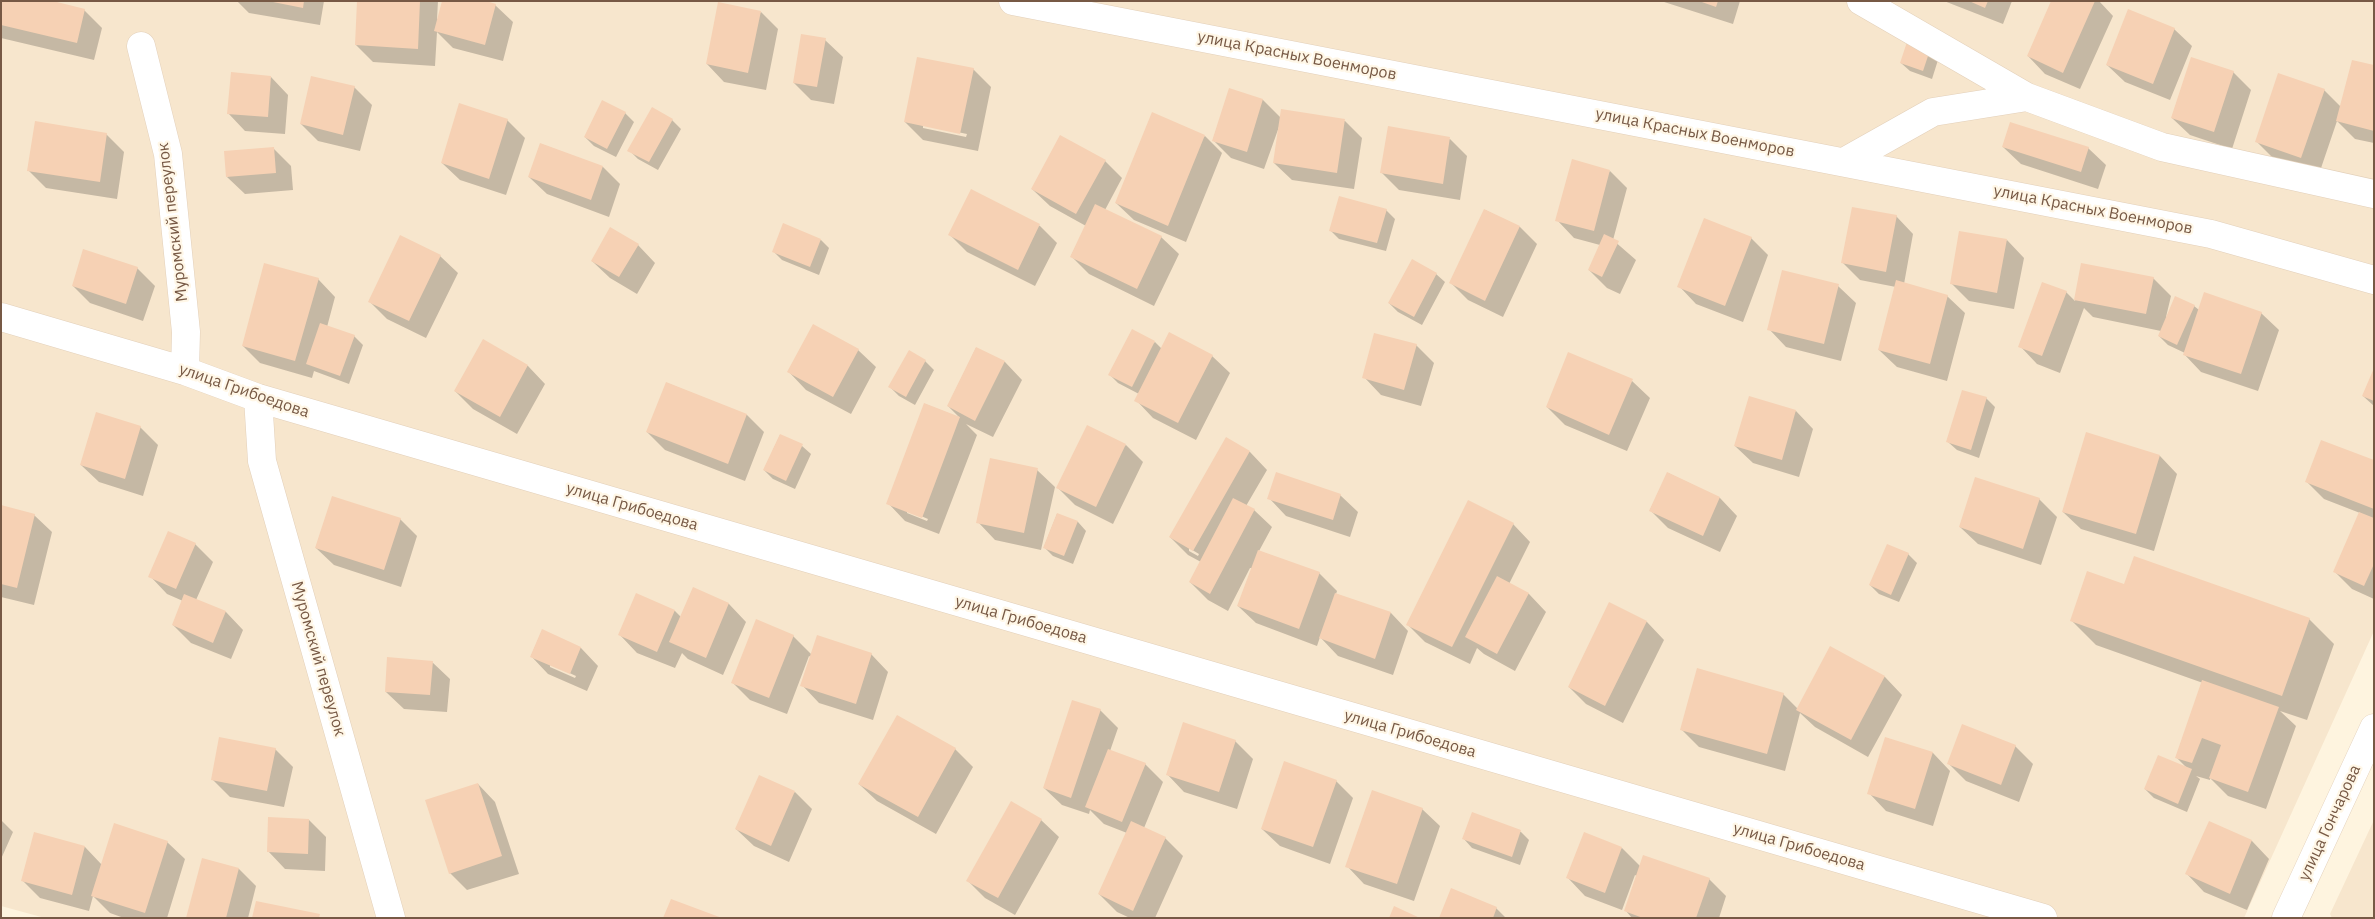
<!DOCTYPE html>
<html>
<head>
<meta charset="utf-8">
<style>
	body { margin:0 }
	#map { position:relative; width:2375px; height:919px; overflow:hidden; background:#fef4df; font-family:"IBM Plex Sans",sans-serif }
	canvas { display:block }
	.frame { position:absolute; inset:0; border:2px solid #775945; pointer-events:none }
</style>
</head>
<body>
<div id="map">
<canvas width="2375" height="919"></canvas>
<div class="frame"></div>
</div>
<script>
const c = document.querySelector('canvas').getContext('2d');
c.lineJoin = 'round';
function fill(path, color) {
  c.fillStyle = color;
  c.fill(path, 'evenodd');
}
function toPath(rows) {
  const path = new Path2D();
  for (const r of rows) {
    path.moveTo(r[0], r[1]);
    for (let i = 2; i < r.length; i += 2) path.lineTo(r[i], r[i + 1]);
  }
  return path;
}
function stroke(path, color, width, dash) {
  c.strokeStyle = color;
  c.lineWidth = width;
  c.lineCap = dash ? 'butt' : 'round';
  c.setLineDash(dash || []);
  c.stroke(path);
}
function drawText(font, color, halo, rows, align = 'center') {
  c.font = font + ' "IBM Plex Sans",sans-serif';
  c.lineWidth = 4.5;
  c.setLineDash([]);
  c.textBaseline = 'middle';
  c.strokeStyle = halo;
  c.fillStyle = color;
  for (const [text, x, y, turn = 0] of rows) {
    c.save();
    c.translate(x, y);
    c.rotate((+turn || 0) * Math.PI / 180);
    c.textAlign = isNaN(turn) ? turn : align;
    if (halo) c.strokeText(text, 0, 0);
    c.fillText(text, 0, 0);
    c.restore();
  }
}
fill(toPath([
	[1,1,2374,1,2374,631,2244,918,45,918,1,906],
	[2374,820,2374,918,2332,918,2330,914]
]), '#f7e6cd');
fill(toPath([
	[1,1,84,10,102,28,94,60,1,38],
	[237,1,324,1,320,25,249,13],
	[358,1,438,1,437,19,495,5,513,22,503,61,453,48,437,32,435,66,373,62,356,45],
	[1661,1,1740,1,1733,24],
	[1944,1,2012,1,2003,24],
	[2053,1,2099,1,2113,16,2080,89,2045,74,2028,56],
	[761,12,778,29,766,90,724,82,707,64],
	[2174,29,2192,46,2170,100,2125,82,2107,65],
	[825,40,843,57,834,104,811,100,794,83],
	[1907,44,1938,60,1932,79,1910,71,1901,63],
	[2374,66,2374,143,2355,139,2337,121,2319,174,2274,159,2256,141,2324,90,2341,107],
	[973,69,991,87,978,151,923,140,905,122],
	[923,125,967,134,966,137,923,128],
	[2233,72,2251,90,2232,149,2190,135,2172,118],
	[271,77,288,95,285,134,245,131,228,113],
	[354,87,372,105,360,151,318,141,301,124],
	[1230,90,1263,100,1281,118,1345,121,1362,138,1354,189,1292,180,1274,163,1280,124,1264,169,1231,158,1213,140],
	[625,113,634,122,616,157,594,146,585,137],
	[507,120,525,138,506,195,460,180,442,163],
	[672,120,681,129,658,170,638,159,629,150],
	[106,134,124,152,117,199,46,188,28,170],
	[1205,136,1222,153,1186,242,1134,220,1116,203],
	[1450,139,1467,156,1460,200,1399,190,1381,172],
	[541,144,603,167,620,184,609,217,547,194,529,177],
	[2003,147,2088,148,2106,165,2098,189,2021,164],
	[273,148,291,166,293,190,245,194,227,177],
	[1105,161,1122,178,1105,210,1161,237,1179,254,1154,306,1089,274,1071,256,1086,226,1050,206,1032,189],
	[1610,171,1627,188,1613,240,1636,260,1620,294,1607,288,1589,270,1600,245,1574,238,1557,220],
	[971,191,1040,226,1057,243,1035,286,967,252,950,235],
	[1386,210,1395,219,1386,251,1339,239,1331,231],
	[1485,210,1520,227,1537,244,1503,317,1468,300,1451,283],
	[1896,216,1913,234,1904,284,1947,296,1965,313,1947,381,1897,367,1879,350,1896,287,1860,280,1843,263],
	[1751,238,1768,255,1743,322,1696,304,1679,286],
	[821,240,829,248,819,275,782,260,774,252],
	[2007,240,2024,258,2014,309,1969,301,1951,283],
	[638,245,655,263,637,294,610,278,592,261],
	[440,256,458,273,426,338,387,319,369,301],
	[2082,264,2153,278,2171,296,2166,317,2194,306,2199,310,2261,313,2279,330,2258,391,2201,372,2184,354,2185,353,2168,345,2159,336,2161,331,2093,317,2084,308,2060,373,2037,364,2020,346,2066,292,2075,301],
	[137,268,155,286,143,321,90,303,73,286],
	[1436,274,1445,282,1422,325,1398,312,1389,303],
	[318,279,335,297,327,327,354,336,363,345,349,384,314,371,312,378,260,363,243,346],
	[1838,286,1856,303,1841,361,1786,347,1769,329],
	[814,326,858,350,876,367,851,414,806,390,789,372],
	[483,341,528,366,545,384,517,434,473,409,455,391],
	[1155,342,1162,349,1212,356,1230,373,1196,440,1153,418,1136,400,1139,394,1118,383,1110,375],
	[1416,345,1434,363,1421,406,1381,395,1364,377],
	[976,348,1005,362,1022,380,993,437,966,424,977,435,939,534,905,521,888,503,925,404,960,418,948,406],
	[907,510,928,519,927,521,907,513],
	[909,352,925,361,934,370,915,405,899,396,890,387],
	[2374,371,2374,406,2363,396],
	[1632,381,1650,398,1627,451,1565,425,1547,407],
	[667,383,747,415,764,432,745,481,665,450,647,432],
	[1986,398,1995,407,1979,458,1957,450,1948,442],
	[1796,411,1813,429,1799,477,1753,463,1735,446],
	[140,427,158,445,143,496,99,482,81,465],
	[2087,434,2160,456,2177,474,2154,551,2081,529,2063,512],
	[780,435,802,446,811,454,795,489,773,479,764,470],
	[1227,439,1250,452,1267,470,1246,506,1254,510,1272,527,1259,551,1319,573,1337,591,1336,594,1391,613,1408,631,1393,675,1338,656,1320,637,1317,646,1256,623,1238,606,1252,568,1250,568,1228,611,1208,600,1190,582,1201,562,1188,555,1170,537],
	[1189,548,1199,554,1198,556,1189,551],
	[1126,445,1143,462,1113,524,1075,505,1058,488],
	[2374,462,2374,599,2352,589,2335,572,2360,513,2324,499,2306,481],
	[1037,470,1055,487,1041,550,995,540,978,522],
	[1668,473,1720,498,1737,516,1720,552,1668,528,1650,510],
	[1340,495,1358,512,1350,537,1286,516,1269,498],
	[2039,499,2057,517,2041,565,1978,544,1960,527],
	[1,510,34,515,52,532,34,605,1,597],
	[1057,514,1078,522,1086,531,1073,564,1053,556,1044,547],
	[400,519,417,536,401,587,334,565,316,548],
	[1513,524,1530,542,1509,584,1529,594,1546,612,1515,671,1484,654,1477,648,1470,664,1425,642,1407,624],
	[195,544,213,562,196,600,226,612,243,630,231,659,191,643,173,625,183,601,167,594,150,576],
	[1908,554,1917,563,1899,602,1879,594,1870,585],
	[2125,586,2309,619,2334,644,2307,720,2280,711,2296,726,2266,809,2228,796,2210,778,2210,780,2196,776,2200,779,2187,812,2154,798,2145,789,2188,769,2176,757,2203,683,2096,645,2071,620],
	[693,589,729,604,746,622,723,675,688,659,682,653,675,668,637,653,620,635,637,595,675,611,681,617],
	[1610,604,1647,622,1664,640,1623,723,1586,704,1569,687],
	[542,631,581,648,598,666,587,691,548,674,531,656],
	[550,664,576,676,575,678,550,667],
	[793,636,812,655,871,654,888,672,873,720,819,703,802,685,811,657,809,656,787,714,750,700,732,682],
	[1831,648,1885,677,1902,695,1868,757,1815,727,1800,713,1785,771,1699,747,1681,729,1783,694,1798,709],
	[432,662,450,679,447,712,404,709,386,692],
	[1100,710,1118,728,1110,751,1145,764,1163,782,1144,828,1165,838,1183,856,1155,918,1130,918,1117,912,1099,894,1127,833,1104,824,1090,810,1089,814,1062,805,1044,788],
	[1963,726,2015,746,2033,764,2019,802,1966,781,1949,764],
	[1886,738,1933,753,1950,771,1933,826,1886,811,1869,793],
	[1235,741,1253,759,1237,809,1184,792,1167,774],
	[275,749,293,767,284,807,230,797,212,779],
	[955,749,973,767,936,834,877,801,859,784],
	[1336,781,1353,798,1330,864,1280,846,1262,829],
	[478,784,495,802,519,874,467,890,450,873],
	[795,792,812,809,789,862,754,846,736,829],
	[1422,809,1440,826,1414,901,1364,884,1347,866],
	[1473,814,1521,832,1529,840,1520,865,1472,848,1464,839],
	[1,820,13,832,1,859],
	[309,820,326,837,325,871,285,869,268,851],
	[1041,820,1059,837,1015,915,985,898,967,880],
	[2210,823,2252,841,2269,859,2247,910,2204,892,2187,874],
	[35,834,85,847,102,865,167,842,185,859,167,918,124,918,110,913,93,896,89,911,40,898,22,880],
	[1622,848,1641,867,1709,879,1726,896,1719,918,1632,918,1626,911,1637,876,1635,875,1622,910,1585,896,1568,878],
	[203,859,239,869,256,886,248,918,187,918],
	[1496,908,1506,918,1440,918]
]), '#0003');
fill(toPath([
	[1,1,53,1,85,9,77,43,1,25],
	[268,1,304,1,303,8],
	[357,1,420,1,418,49,355,45],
	[442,1,486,1,496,4,485,45,434,31],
	[1699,1,1718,1,1716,7],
	[1969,1,1988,1,1985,8],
	[2051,1,2095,1,2063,73,2027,56],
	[718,2,761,11,748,73,706,64],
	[2128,9,2175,28,2153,84,2106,65],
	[801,34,826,38,817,87,793,83],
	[1907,42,1930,50,1923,71,1900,63],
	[917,57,974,68,960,134,904,122],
	[2191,57,2234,71,2214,132,2171,118],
	[2352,60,2374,65,2374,131,2336,121],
	[231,72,271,76,268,117,227,114],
	[2278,73,2325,89,2301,158,2255,142],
	[311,76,355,86,343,135,300,124],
	[1229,88,1263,99,1247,152,1212,141],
	[602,100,626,112,607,149,584,137],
	[459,103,508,119,489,179,441,163],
	[652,107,673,119,649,162,627,151],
	[1281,109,1345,119,1337,173,1273,163],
	[1152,112,1205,135,1168,226,1115,203],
	[35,121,107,133,100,182,27,171],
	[2010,122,2089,147,2081,172,2002,147],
	[1388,126,1450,137,1443,184,1380,173],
	[1060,135,1106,160,1076,214,1031,189],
	[540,143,603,166,591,200,528,177],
	[274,147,276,173,226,177,224,151],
	[1572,159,1610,170,1594,231,1555,221],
	[971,189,1040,224,1018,270,948,235],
	[1339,196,1387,209,1377,243,1329,231],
	[1095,204,1162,236,1137,289,1070,257],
	[1852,207,1897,215,1886,272,1841,263],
	[1484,209,1520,226,1485,301,1449,283],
	[1704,218,1752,237,1725,306,1677,287],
	[783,223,821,239,810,267,772,252],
	[610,227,639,244,619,277,591,261],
	[1959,231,2007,239,1997,293,1950,284],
	[1604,234,1619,241,1602,277,1588,270],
	[400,235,441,255,409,321,368,302],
	[83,249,138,267,126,304,72,286],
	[1412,259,1437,273,1414,317,1388,303],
	[264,263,319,278,295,361,242,346],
	[2081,263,2154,277,2146,314,2074,300],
	[1782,270,1839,284,1824,344,1767,330],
	[1896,280,1948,295,1930,364,1878,350],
	[2042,282,2067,291,2042,356,2018,347],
	[2204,292,2262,312,2241,374,2183,355],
	[2175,296,2195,305,2177,345,2158,336],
	[320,323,355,335,340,376,306,364],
	[813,324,859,349,833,397,787,372],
	[1132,329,1155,341,1132,387,1108,375],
	[1169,332,1213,355,1178,423,1134,401],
	[1374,333,1417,344,1404,390,1362,378],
	[483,339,528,365,500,417,454,391],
	[976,347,1005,361,975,421,947,406],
	[909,350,926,360,906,397,888,387],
	[1568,352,1633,379,1609,435,1546,407],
	[2374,368,2374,401,2362,396],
	[666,382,747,414,728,464,646,432],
	[1962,390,1987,397,1971,450,1946,442],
	[1749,396,1796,410,1782,460,1734,446],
	[924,403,960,417,922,518,886,504],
	[96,412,141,426,125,479,80,465],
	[1087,425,1126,444,1096,507,1056,488],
	[2086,432,2160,455,2136,534,2062,512],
	[780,434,803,444,786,481,763,470],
	[1226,437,1250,451,1193,551,1169,537],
	[2321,440,2374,460,2374,509,2305,482],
	[990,458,1038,468,1024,533,976,523],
	[1276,472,1341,494,1333,520,1267,499],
	[1667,472,1720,497,1703,536,1649,511],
	[1975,477,2040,498,2023,549,1959,527],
	[332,496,401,518,384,570,315,548],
	[1233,498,1255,509,1210,594,1189,582],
	[1468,500,1514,523,1452,647,1406,625],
	[1,505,35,514,17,588,1,584],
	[2359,512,2374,518,2374,564,2364,586,2333,572],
	[1057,513,1078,521,1064,556,1043,548],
	[168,531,196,543,176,589,148,577],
	[1887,544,1909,553,1891,595,1869,585],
	[1258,550,1320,572,1299,629,1237,606],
	[2134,556,2310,618,2282,696,2070,621,2087,571,2124,584],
	[1497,576,1529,593,1497,654,1465,637],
	[693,587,729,603,706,658,669,642],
	[636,593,675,610,657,652,618,635],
	[1335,593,1391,612,1375,659,1319,638],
	[184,594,226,611,213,643,172,625],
	[1609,602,1647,621,1605,706,1568,687],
	[756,619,794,635,769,698,731,683],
	[542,629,581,647,570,674,530,657],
	[817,635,872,653,856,704,800,686],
	[1830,646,1885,676,1851,740,1796,710],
	[387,657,433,661,430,695,385,692],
	[1697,668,1784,693,1767,754,1680,730],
	[2202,680,2279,707,2248,792,2209,778,2221,745,2202,738,2192,763,2175,758],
	[1072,700,1101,709,1071,798,1043,788],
	[897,715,956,748,918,817,858,784],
	[1183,722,1236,740,1219,792,1166,775],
	[1962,724,2016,745,2001,785,1947,764],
	[219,737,276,748,267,791,211,780],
	[1885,737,1933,752,1915,809,1867,794],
	[1108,749,1146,763,1122,822,1085,807],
	[2158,755,2192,769,2178,804,2144,789],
	[1284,761,1337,780,1313,847,1261,829],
	[759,775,795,791,771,846,735,829],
	[478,783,502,856,449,874,425,800],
	[1372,790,1423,808,1397,884,1345,867],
	[1011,801,1042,819,998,898,966,881],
	[1472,812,1521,830,1512,857,1462,839],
	[268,817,309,819,308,854,267,852],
	[1131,821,1166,837,1133,911,1098,894],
	[2209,821,2252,840,2230,894,2185,874],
	[114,823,168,841,145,913,91,896],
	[34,832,85,846,72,895,21,881],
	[1584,832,1622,847,1605,893,1566,878],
	[1643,855,1710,878,1696,918,1643,918,1624,911],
	[202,858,239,868,226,918,186,918],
	[1451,888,1497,907,1493,918,1439,918],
	[671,899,722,918,663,918],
	[256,901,320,914,319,918,252,918],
	[1394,906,1420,918,1389,918]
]), '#f6d1b4');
const minor = toPath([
	[1013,1,2211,234,2374,280],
	[1861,1,2027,97,2162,147,2374,194],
	[141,46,168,154,186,332,185,371],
	[1844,162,1933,112,2027,97],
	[1,317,185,371,258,398,2043,918],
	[258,398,262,461,391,918]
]);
const tertiary = toPath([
	[2286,918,2374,728]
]);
stroke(minor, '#e3d0ba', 29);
stroke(tertiary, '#e3d0ba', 29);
stroke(minor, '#fff', 28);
stroke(tertiary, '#fff', 28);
drawText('16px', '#775945', '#fff7e7', [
	["улица Красных Военморов",1297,56,11],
	["улица Красных Военморов",1695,133,11],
	["улица Красных Военморов",2093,210,11],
	["Муромский переулок",173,222,-97],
	["улица Грибоедова",244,391,19],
	["улица Грибоедова",632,507,16],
	["улица Грибоедова",1021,620,16],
	["Муромский переулок",318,659,74],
	["улица Грибоедова",1410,734,16],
	["улица Гончарова",2330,823,-65],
	["улица Грибоедова",1799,847,16]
]);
</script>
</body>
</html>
